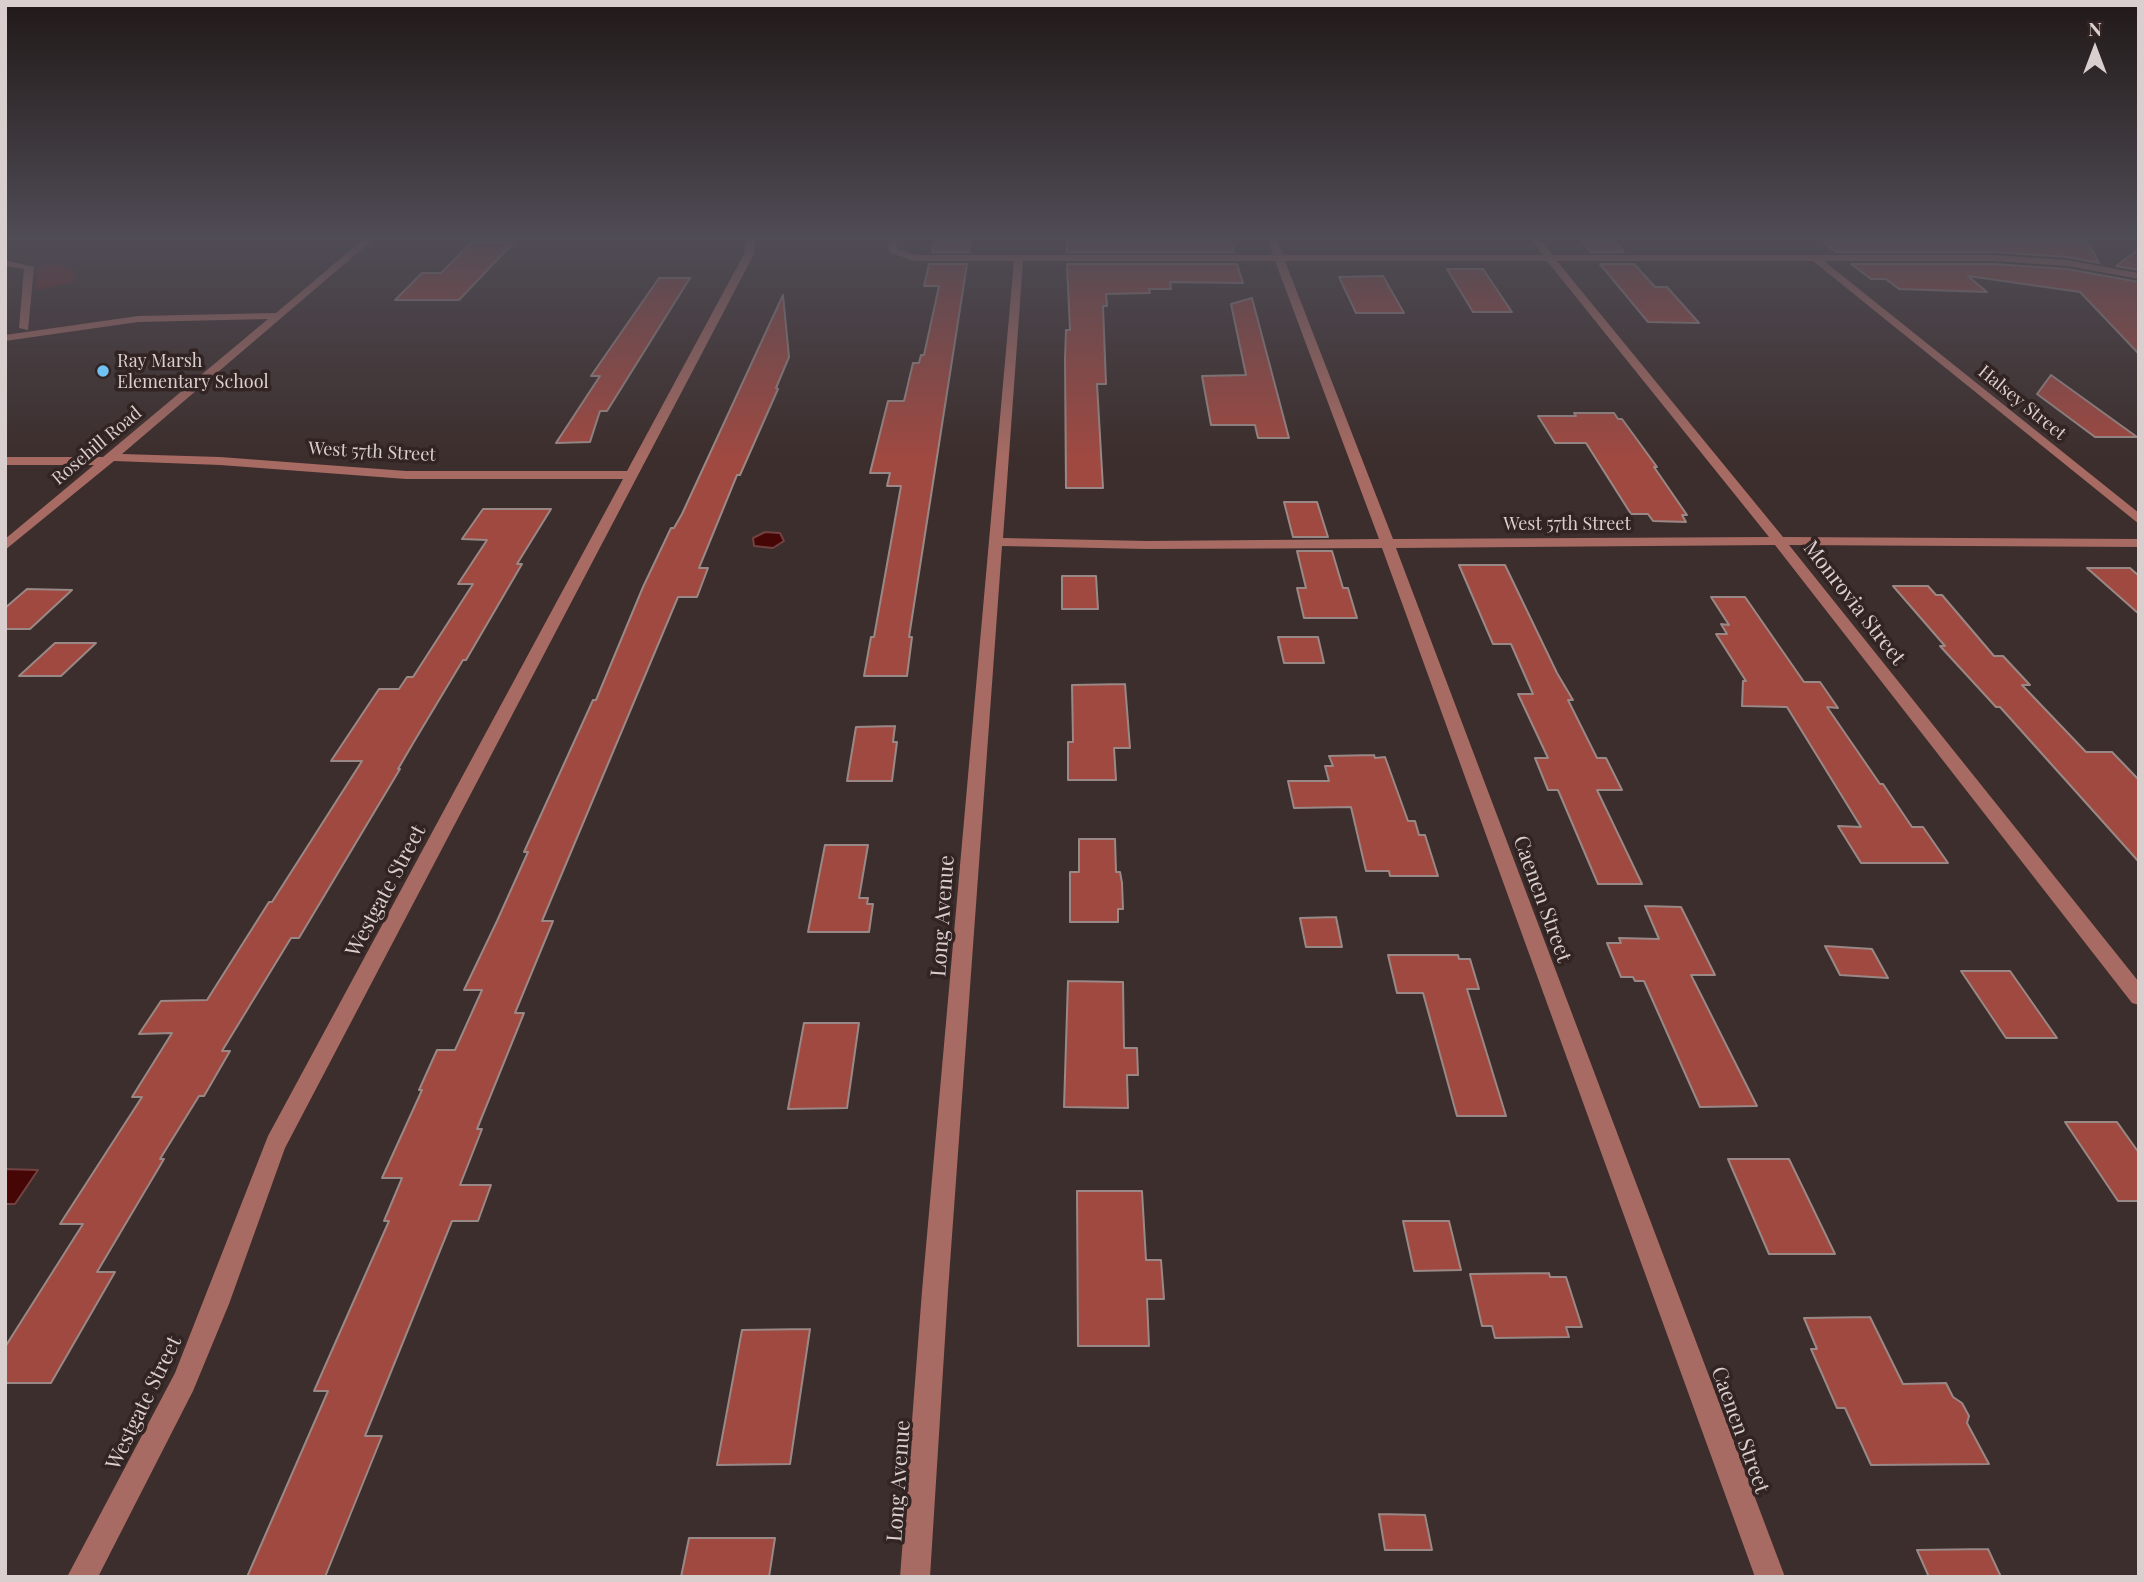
<!DOCTYPE html>
<html>
<head>
<meta charset="utf-8">
<style>
	body { margin:0 }
	#map { position:relative; width:2144px; height:1582px; overflow:hidden; background:#3c2e2c; font-family:"Playfair Display",serif }
	canvas { display:block }
	.frame { position:absolute; inset:0; border:7px solid #d9cfce; pointer-events:none }
	.north { position:absolute; left:2060px; top:14px; width:70px; height:70px; -webkit-text-stroke:5px #322422; paint-order:stroke; rotate:0deg; font-size:19px; font-weight:700; line-height:28px; text-align:center; color:#d9cfce }
	.north::after { content:''; display:block; margin:auto; width:24px; height:32px; background:#d9cfce; clip-path:polygon(50% 0,100% 100%,50% 72%,0 100%) }
</style>
</head>
<body>
<div id="map">
<canvas width="2144" height="1582"></canvas>
<div class="frame"></div>
<div class="north">N</div>
</div>
<script>
const c = document.querySelector('canvas').getContext('2d');
c.lineJoin = 'round';
function fill(path, color) {
  c.fillStyle = color;
  c.fill(path, 'evenodd');
}
function toPath(rows) {
  const path = new Path2D();
  for (const r of rows) {
    path.moveTo(r[0], r[1]);
    for (let i = 2; i < r.length; i += 2) path.lineTo(r[i], r[i + 1]);
  }
  return path;
}
function stroke(path, color, width, dash) {
  c.strokeStyle = color;
  c.lineWidth = width;
  c.lineCap = dash ? 'butt' : 'round';
  c.setLineDash(dash || []);
  c.stroke(path);
}
function drawText(font, color, halo, rows, align = 'center') {
  c.font = font + ' "Playfair Display",serif';
  c.lineWidth = 7;
  c.setLineDash([]);
  c.textBaseline = 'middle';
  c.strokeStyle = halo;
  c.fillStyle = color;
  for (const [text, x, y, turn = 0] of rows) {
    c.save();
    c.translate(x, y);
    c.rotate((+turn || 0) * Math.PI / 180);
    c.textAlign = isNaN(turn) ? turn : align;
    if (halo) c.strokeText(text, 0, 0);
    c.fillText(text, 0, 0);
    c.restore();
  }
}
fill(toPath([
	[54,265,64,267,65,270,75,271,76,282,36,290,37,268]
]), '#6b2621');
const water = toPath([
	[765,532,780,533,784,541,773,548,754,546,753,538,765,532],
	[5,1169,38,1170,15,1204,5,1204,5,1169]
]);
fill(water, '#450605');
stroke(water, '#714241', 2);
const building = toPath([
	[936,237,971,237,969,252,932,252,936,237],
	[1066,237,1226,237,1230,239,1234,252,1067,252,1066,237],
	[1578,237,1611,237,1624,252,1591,252,1578,237],
	[1817,237,2057,237,2087,241,2099,263,2067,257,1994,252,1836,252,1817,237],
	[472,242,514,242,459,300,395,300,422,273,441,273,472,242],
	[2139,249,2139,270,2116,266,2139,249],
	[929,264,967,264,909,637,912,637,907,676,864,676,871,637,874,637,901,486,887,486,890,473,870,473,888,401,904,401,913,363,919,363,921,355,924,355,939,286,924,286,929,264],
	[1067,264,1237,264,1243,283,1170,282,1171,289,1149,289,1150,293,1106,294,1107,306,1103,306,1106,384,1097,384,1103,488,1066,488,1065,359,1066,330,1070,330,1067,264],
	[1600,264,1634,264,1655,287,1667,287,1699,323,1648,322,1600,264],
	[1851,264,1994,264,2067,269,2139,282,2139,354,2080,292,1968,276,1987,292,1899,289,1886,279,1871,279,1851,264],
	[1447,269,1483,269,1512,312,1473,312,1447,269],
	[1383,276,1404,313,1356,313,1339,277,1383,276],
	[659,278,690,278,607,411,600,411,590,442,556,443,600,376,591,376,659,278],
	[783,295,789,357,776,388,778,389,740,475,737,475,699,568,708,568,697,597,678,597,542,921,553,921,515,1013,524,1013,477,1129,482,1129,460,1185,491,1185,478,1221,452,1221,365,1436,382,1436,325,1577,247,1577,328,1391,314,1391,389,1221,384,1221,402,1178,382,1178,422,1090,419,1090,437,1050,455,1050,482,990,464,990,497,921,528,852,524,852,593,700,596,700,643,587,671,528,674,528,682,514,783,295],
	[1252,298,1289,438,1258,438,1255,425,1211,425,1202,376,1246,375,1231,304,1252,298],
	[2051,375,2137,437,2095,437,2037,394,2051,375],
	[1574,413,1614,413,1618,419,1622,419,1657,467,1654,467,1687,515,1682,515,1686,522,1653,521,1648,514,1631,514,1586,443,1555,443,1538,416,1576,416,1574,413],
	[1284,502,1317,502,1328,537,1293,537,1284,502],
	[483,509,551,509,517,564,522,564,466,660,463,660,415,740,398,769,400,769,299,938,291,938,222,1051,230,1051,204,1096,199,1096,160,1159,164,1159,97,1272,115,1272,51,1383,5,1383,5,1347,83,1224,60,1224,142,1097,132,1097,172,1033,139,1034,161,1001,207,1000,269,902,272,902,362,761,331,761,379,689,399,689,407,677,413,677,473,584,458,584,487,540,462,539,483,509],
	[1297,551,1332,551,1343,588,1348,588,1357,618,1304,618,1297,588,1306,588,1297,551],
	[1459,565,1505,565,1557,673,1573,700,1568,700,1597,758,1606,758,1622,790,1597,790,1642,884,1598,884,1558,790,1548,790,1535,758,1548,758,1518,694,1533,694,1511,644,1493,644,1459,565],
	[2087,568,2130,568,2139,576,2139,614,2087,568],
	[1062,576,1096,576,1098,609,1062,609,1062,576],
	[1893,586,1928,586,1936,595,1942,595,1994,656,2003,656,2030,685,2022,685,2086,752,2112,752,2139,780,2139,862,2000,707,1996,707,1940,646,1945,646,1893,586],
	[27,589,72,590,30,629,5,629,5,608,27,589],
	[1711,597,1745,597,1804,682,1820,682,1838,708,1827,707,1880,784,1883,784,1912,827,1923,827,1948,863,1861,863,1838,826,1861,827,1787,707,1742,706,1743,681,1746,681,1716,634,1727,634,1721,624,1729,625,1711,597],
	[1278,637,1318,637,1324,663,1284,663,1278,637],
	[55,643,96,643,61,676,19,676,55,643],
	[1125,684,1130,748,1114,748,1116,780,1068,780,1068,742,1073,742,1072,685,1125,684],
	[895,726,893,742,897,742,892,781,847,781,856,727,895,726],
	[1374,755,1375,758,1385,757,1408,821,1415,821,1419,835,1425,835,1438,876,1390,876,1389,871,1366,871,1351,807,1294,808,1288,781,1329,781,1325,766,1333,766,1329,756,1374,755],
	[1079,839,1115,839,1116,872,1120,872,1122,883,1123,909,1118,909,1118,922,1070,922,1070,872,1079,872,1079,839],
	[825,845,868,845,859,898,868,898,867,904,873,904,869,932,808,932,825,845],
	[1645,906,1681,907,1715,975,1691,975,1757,1106,1700,1107,1644,981,1635,981,1633,977,1621,977,1607,943,1621,943,1619,938,1659,939,1645,906],
	[1336,917,1342,947,1306,947,1300,918,1336,917],
	[1825,946,1872,949,1888,978,1840,975,1825,946],
	[1388,955,1458,955,1459,959,1470,959,1479,989,1467,989,1506,1116,1457,1116,1423,993,1397,993,1388,955],
	[1961,971,2010,971,2057,1038,2006,1038,1961,971],
	[1068,981,1123,982,1124,1048,1137,1048,1138,1075,1127,1075,1128,1108,1064,1107,1068,981],
	[804,1023,859,1023,847,1108,788,1109,804,1023],
	[2065,1122,2117,1122,2139,1153,2139,1201,2118,1201,2065,1122],
	[1728,1159,1789,1159,1835,1254,1769,1254,1728,1159],
	[1077,1191,1142,1191,1146,1260,1161,1260,1164,1299,1147,1299,1149,1346,1078,1346,1077,1191],
	[1403,1221,1449,1221,1461,1270,1414,1271,1403,1221],
	[1549,1273,1550,1277,1566,1277,1582,1327,1566,1327,1569,1337,1495,1338,1492,1326,1482,1326,1470,1274,1549,1273],
	[1870,1317,1903,1384,1946,1383,1953,1397,1962,1403,1969,1416,1967,1423,1989,1464,1871,1465,1845,1408,1837,1408,1811,1349,1817,1349,1804,1318,1870,1317],
	[810,1329,790,1464,717,1465,742,1330,810,1329],
	[1379,1514,1425,1515,1432,1550,1385,1550,1379,1514],
	[689,1538,775,1538,769,1577,681,1577,689,1538],
	[1988,1549,2001,1577,1929,1577,1917,1550,1988,1549]
]);
fill(building, '#a04941');
stroke(building, '#998885', 2);
stroke(toPath([
	[770,239,873,238]
]), '#7e7170', 2.5, [2, 2]);
fill(toPath([
	[366,237,376,237,122,454,220,457,406,471,627,471,744,254,747,237,756,237,754,254,285,1148,229,1304,193,1391,98,1577,67,1577,175,1373,268,1136,623,479,406,479,220,465,114,461,5,550,5,539,94,465,5,465,5,457,103,457,268,319,138,322,5,341,5,335,138,316,276,313,366,237],
	[888,237,896,237,897,249,915,255,1273,255,1267,237,1276,237,1283,255,1543,255,1529,237,1538,237,1553,255,1994,255,2067,260,2139,273,2139,279,2067,266,1994,261,1824,261,2139,513,2139,524,1813,261,1557,261,1783,537,2139,539,2139,547,1789,545,2139,982,2139,1005,2132,1003,1775,545,1396,548,1785,1577,1755,1577,1382,548,1147,549,1002,546,948,1291,930,1577,900,1577,922,1291,1014,261,914,261,889,252,888,237],
	[1023,261,1275,261,1379,539,1147,541,1003,538,1023,261],
	[1285,261,1547,261,1769,537,1393,539,1285,261],
	[5,260,34,267,28,330,19,328,24,269,5,266,5,260]
]), '#a76b63');
const sky = c.createLinearGradient(0, 0, 0, 459);
sky.addColorStop(0, '#211918');
sky.addColorStop(0.52, '#504c56');
sky.addColorStop(1, '#504c5600');
c.fillStyle = sky;
c.fillRect(0, 0, 2144, 459);
for (const [x, y, r, color] of [
	[103,371,7,"#70c2f4"]
]) {
  const dot = new Path2D();
  dot.arc(x, y, r, 0, 2 * Math.PI);
  c.fillStyle = color;
  c.fill(dot);
  stroke(dot, '#322422', 2.5);
}
drawText('18px', '#d9cfce', '#322422', [
	["Ray Marsh",117,361],
	["Elementary School",117,382]
], 'left');
drawText('18px', '#d9cfce', '#322422', [
	["Halsey Street",2022,403,39],
	["Rosehill Road",97,446,-40],
	["West 57th Street",372,452,3],
	["West 57th Street",1567,524]
]);
drawText('21px', '#d9cfce', '#322422', [
	["Monrovia Street",1854,603,52],
	["Westgate Street",386,891,-62],
	["Caenen Street",1542,899,70],
	["Long Avenue",943,916,-86],
	["Westgate Street",144,1403,-64],
	["Caenen Street",1740,1430,70],
	["Long Avenue",899,1481,-86]
]);
</script>
</body>
</html>
